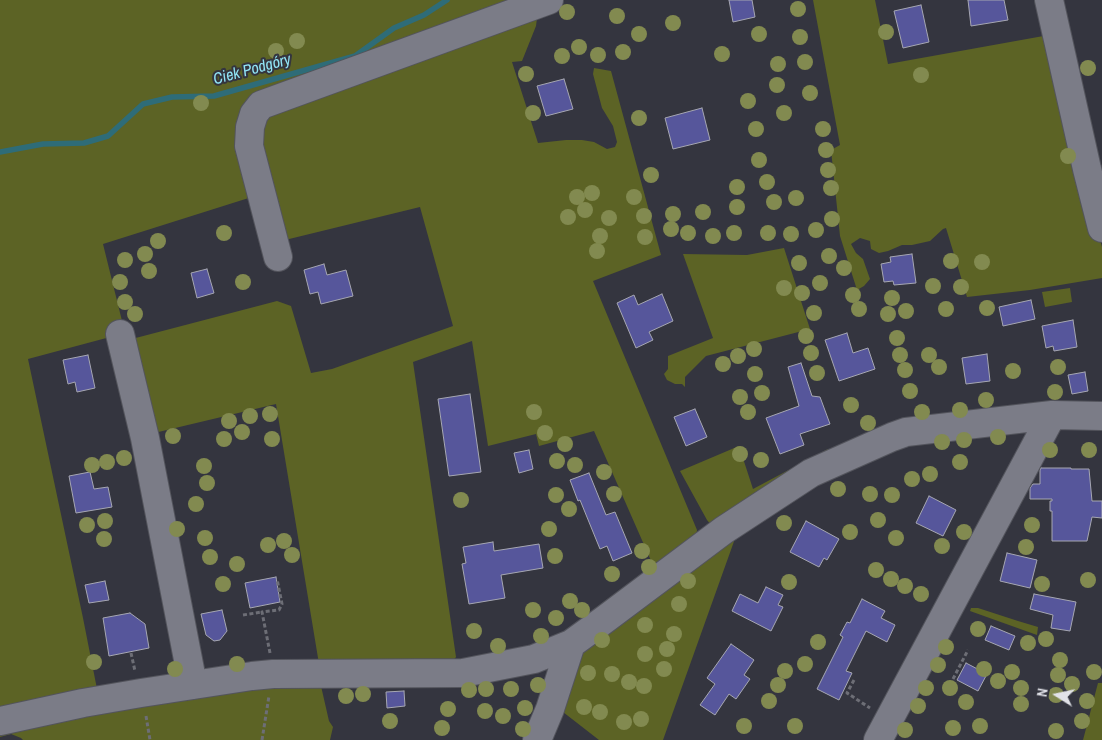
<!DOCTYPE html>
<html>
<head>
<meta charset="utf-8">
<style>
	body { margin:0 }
	#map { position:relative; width:1102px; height:740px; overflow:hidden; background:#34353f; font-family:"Archivo Narrow",sans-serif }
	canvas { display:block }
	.north { position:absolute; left:1032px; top:670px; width:50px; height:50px; -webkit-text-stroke:4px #34353f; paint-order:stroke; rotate:280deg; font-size:14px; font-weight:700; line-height:20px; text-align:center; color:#e1e2e8 }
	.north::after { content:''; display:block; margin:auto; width:18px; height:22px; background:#e1e2e8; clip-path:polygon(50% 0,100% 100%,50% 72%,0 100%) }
</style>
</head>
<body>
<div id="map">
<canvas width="1102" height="740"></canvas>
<div class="north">N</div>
</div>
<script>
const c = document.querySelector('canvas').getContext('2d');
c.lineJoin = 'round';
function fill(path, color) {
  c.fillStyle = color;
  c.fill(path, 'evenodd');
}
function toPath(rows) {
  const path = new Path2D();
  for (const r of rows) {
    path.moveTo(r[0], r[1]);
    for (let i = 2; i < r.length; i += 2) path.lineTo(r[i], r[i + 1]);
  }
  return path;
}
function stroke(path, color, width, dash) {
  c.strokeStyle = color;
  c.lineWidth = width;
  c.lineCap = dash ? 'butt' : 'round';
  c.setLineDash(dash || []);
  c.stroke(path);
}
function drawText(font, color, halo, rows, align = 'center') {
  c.font = font + ' "Archivo Narrow",sans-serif';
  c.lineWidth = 4;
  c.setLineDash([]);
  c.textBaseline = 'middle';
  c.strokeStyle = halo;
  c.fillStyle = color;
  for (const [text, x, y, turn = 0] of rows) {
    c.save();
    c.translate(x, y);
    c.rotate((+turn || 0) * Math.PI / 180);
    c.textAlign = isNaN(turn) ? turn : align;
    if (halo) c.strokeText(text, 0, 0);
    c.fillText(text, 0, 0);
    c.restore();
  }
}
fill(toPath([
	[0,0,559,0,546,4,538,10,536,26,522,61,512,62,538,143,566,140,582,140,594,142,607,149,615,147,617,142,613,126,602,108,593,74,594,68,611,71,661,255,593,281,697,530,695,544,656,572,594,431,539,446,536,434,488,446,472,341,413,362,456,657,451,664,319,664,276,404,150,434,128,340,277,301,291,306,311,373,332,369,453,326,420,207,281,241,256,147,257,129,260,118,268,110,277,104,370,72,366,59,262,100,248,108,241,128,243,150,255,196,103,244,125,333,28,359,83,618,98,694,71,699,0,714],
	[813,0,875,0,888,64,1049,35,1102,247,1102,278,1030,290,967,297,946,228,943,229,930,241,912,245,902,245,888,251,879,253,871,249,870,241,860,238,851,244,856,253,863,259,870,279,864,286,857,290,840,236,831,150,840,145],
	[784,248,810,329,706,356,685,377,685,387,682,384,675,384,667,380,664,374,668,369,668,356,713,338,683,254,747,255],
	[1070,288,1072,302,1045,307,1042,292],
	[739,446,753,489,828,449,829,458,712,526,707,520,680,471],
	[737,533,663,740,599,740,563,712,576,652],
	[971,608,978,608,1018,621,1038,627,1037,635,970,611],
	[256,682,321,686,329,721,333,727,330,740,23,740,21,738,11,734,0,737,0,725],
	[1098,683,1102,683,1102,740,1083,740]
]), '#5c6325');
stroke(toPath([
	[0,152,43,144,84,143,108,136,143,104,172,97,214,96,355,56,394,28,424,15,447,0]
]), '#2e6c78', 5.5);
const building = toPath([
	[729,0,752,0,755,17,733,22,729,0],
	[968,0,1004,0,1008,20,971,26,968,0],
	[921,5,929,42,903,48,894,11,921,5],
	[564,79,573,109,546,116,537,86,564,79],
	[702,108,710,140,673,149,665,118,702,108],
	[912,254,916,283,894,285,893,281,884,282,881,264,891,262,890,257,912,254],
	[324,264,327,275,346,270,353,296,321,304,318,292,310,294,304,270,324,264],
	[207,269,214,293,197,298,191,273,207,269],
	[662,294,673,321,649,332,653,340,636,348,617,303,634,295,638,305,662,294],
	[1031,300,1035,319,1003,326,999,307,1031,300],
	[1073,320,1077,347,1054,351,1053,346,1046,348,1042,326,1073,320],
	[847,333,853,353,868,348,875,369,839,381,825,340,847,333],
	[987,354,990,381,966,384,962,358,987,354],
	[88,355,95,388,77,392,75,382,68,384,63,360,88,355],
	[801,363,812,396,820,397,830,424,800,434,804,445,780,454,766,418,799,406,788,367,801,363],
	[1085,372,1088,391,1072,394,1068,375,1085,372],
	[470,394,481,472,449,476,438,399,470,394],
	[695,409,707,437,686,446,674,417,695,409],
	[529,450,533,469,519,473,514,453,529,450],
	[1041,468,1071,468,1071,469,1089,469,1092,501,1102,501,1102,518,1092,517,1087,541,1052,541,1052,511,1050,511,1050,501,1052,501,1052,499,1030,499,1030,488,1033,484,1040,484,1040,470,1041,468],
	[90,472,94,489,108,487,112,507,76,513,69,476,90,472],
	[589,473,606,515,615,512,632,553,613,561,607,546,600,549,580,500,578,501,570,480,589,473],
	[929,496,956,510,943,536,916,523,929,496],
	[806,521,839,539,827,560,824,558,819,567,790,552,806,521],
	[493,542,494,551,539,544,543,568,501,575,505,598,469,604,462,564,466,563,463,547,493,542],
	[1007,553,1037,560,1030,588,1000,581,1007,553],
	[276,577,280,602,250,608,245,583,276,577],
	[105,581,109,600,89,603,85,585,105,581],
	[766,587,783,595,778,605,783,607,771,631,732,611,740,594,758,603,766,587],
	[1034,594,1076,602,1070,631,1051,628,1053,615,1030,609,1034,594],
	[862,599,885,611,881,618,895,625,887,642,866,631,846,671,852,673,839,700,817,689,843,637,840,635,847,622,850,623,862,599],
	[222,610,227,631,220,640,214,641,206,635,201,614,222,610],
	[130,613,145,624,149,648,109,656,103,618,130,613],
	[991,626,1015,636,1009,650,985,640,991,626],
	[731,644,754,660,744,675,750,679,736,699,729,694,715,715,700,705,715,684,707,678,731,644],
	[966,663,987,674,978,691,957,680,966,663],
	[404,691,405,706,387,708,386,692,404,691]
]);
fill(building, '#56569b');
stroke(building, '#a6a7b2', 1);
const minor = toPath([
	[1049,0,1087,169,1102,228],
	[278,257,249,146,250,127,254,114,261,105,549,0],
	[120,334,145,438,193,685],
	[0,721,83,703,141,693,252,676,273,674,463,673,534,659,571,644,604,620,724,530,811,473,892,437,906,432,1052,415,1102,416],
	[537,740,550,709,571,644],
	[878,740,1052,415]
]);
stroke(minor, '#53545c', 30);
stroke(toPath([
	[243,615,262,612],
	[131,653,135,671],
	[270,653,262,612,279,610,282,604,277,579],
	[953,679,968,650],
	[854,680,847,693,870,708],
	[146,716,150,740],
	[262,740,269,696]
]), '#6d6e76', 3, [4, 2.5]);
stroke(minor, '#7b7c87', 28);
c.fillStyle = '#828a50';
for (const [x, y] of [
	[798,9],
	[567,12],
	[617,16],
	[673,23],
	[886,32],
	[639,34],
	[759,34],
	[800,37],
	[297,41],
	[579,47],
	[276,51],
	[623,52],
	[722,54],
	[598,55],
	[562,56],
	[805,62],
	[778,64],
	[1088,68],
	[526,74],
	[921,75],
	[777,85],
	[810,93],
	[748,101],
	[201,103],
	[533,113],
	[784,113],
	[639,118],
	[756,129],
	[823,129],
	[826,150],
	[1068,156],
	[759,160],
	[828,170],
	[651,175],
	[767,182],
	[737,187],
	[831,188],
	[592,193],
	[577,197],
	[634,197],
	[796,198],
	[774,202],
	[737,207],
	[585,210],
	[703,212],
	[673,214],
	[644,216],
	[568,217],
	[609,218],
	[832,219],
	[671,229],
	[816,230],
	[224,233],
	[688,233],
	[734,233],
	[768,233],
	[791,234],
	[600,236],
	[713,236],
	[645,237],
	[158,241],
	[597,251],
	[145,254],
	[829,256],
	[125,260],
	[951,261],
	[982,262],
	[799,263],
	[844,268],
	[149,271],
	[120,282],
	[243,282],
	[820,283],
	[933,286],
	[961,287],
	[784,288],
	[802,293],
	[853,295],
	[892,298],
	[125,302],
	[987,308],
	[859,309],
	[946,309],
	[906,311],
	[814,313],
	[135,314],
	[888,314],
	[806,336],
	[897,338],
	[754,349],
	[811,353],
	[900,355],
	[929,355],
	[738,356],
	[723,364],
	[939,367],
	[1058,367],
	[905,370],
	[1013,371],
	[817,373],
	[755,374],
	[910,391],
	[1055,392],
	[762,393],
	[740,397],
	[986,400],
	[851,405],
	[960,410],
	[534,412],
	[748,412],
	[922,412],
	[270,414],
	[250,416],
	[229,421],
	[868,423],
	[242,432],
	[545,433],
	[173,436],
	[998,437],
	[224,439],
	[272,439],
	[964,440],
	[942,442],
	[565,444],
	[1050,450],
	[1089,450],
	[740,454],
	[124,458],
	[761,460],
	[557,461],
	[107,462],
	[960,462],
	[92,465],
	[575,465],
	[204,466],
	[604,472],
	[930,474],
	[912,479],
	[207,483],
	[838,489],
	[614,494],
	[870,494],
	[556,495],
	[892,495],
	[461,500],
	[196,504],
	[569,509],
	[878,520],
	[105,521],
	[784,523],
	[87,525],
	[1032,525],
	[177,529],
	[549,529],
	[850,532],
	[964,532],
	[205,538],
	[896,538],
	[104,539],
	[284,541],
	[268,545],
	[942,546],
	[1026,547],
	[642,551],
	[292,555],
	[555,556],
	[210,557],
	[237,564],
	[649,567],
	[876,570],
	[612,574],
	[891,579],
	[1088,580],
	[688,581],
	[789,582],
	[223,584],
	[1042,584],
	[905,586],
	[921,594],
	[570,601],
	[679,604],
	[533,610],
	[582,610],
	[556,618],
	[645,625],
	[978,629],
	[474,631],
	[674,634],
	[541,636],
	[1046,639],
	[602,640],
	[818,642],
	[1028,643],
	[498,646],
	[946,647],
	[667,649],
	[645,654],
	[1060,660],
	[94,662],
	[237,664],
	[805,664],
	[938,665],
	[175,669],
	[664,669],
	[984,669],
	[785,671],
	[1012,672],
	[1094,672],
	[588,673],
	[612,674],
	[1058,675],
	[998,681],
	[629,682],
	[1072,684],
	[538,685],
	[778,685],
	[644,686],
	[926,688],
	[950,688],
	[1021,688],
	[486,689],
	[511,689],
	[469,690],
	[363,694],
	[1056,695],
	[346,696],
	[769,701],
	[1087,701],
	[966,702],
	[1021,704],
	[918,706],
	[584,707],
	[525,708],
	[448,709],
	[485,711],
	[600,712],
	[503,716],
	[641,719],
	[390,721],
	[1082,721],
	[624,722],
	[744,726],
	[795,726],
	[980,726],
	[442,728],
	[953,728],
	[523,729],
	[905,730],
	[1056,731]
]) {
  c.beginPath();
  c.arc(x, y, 8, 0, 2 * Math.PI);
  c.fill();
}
drawText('italic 16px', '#91e4f5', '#34353f', [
	["Ciek Podgóry",252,70,-15]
]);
</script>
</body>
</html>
